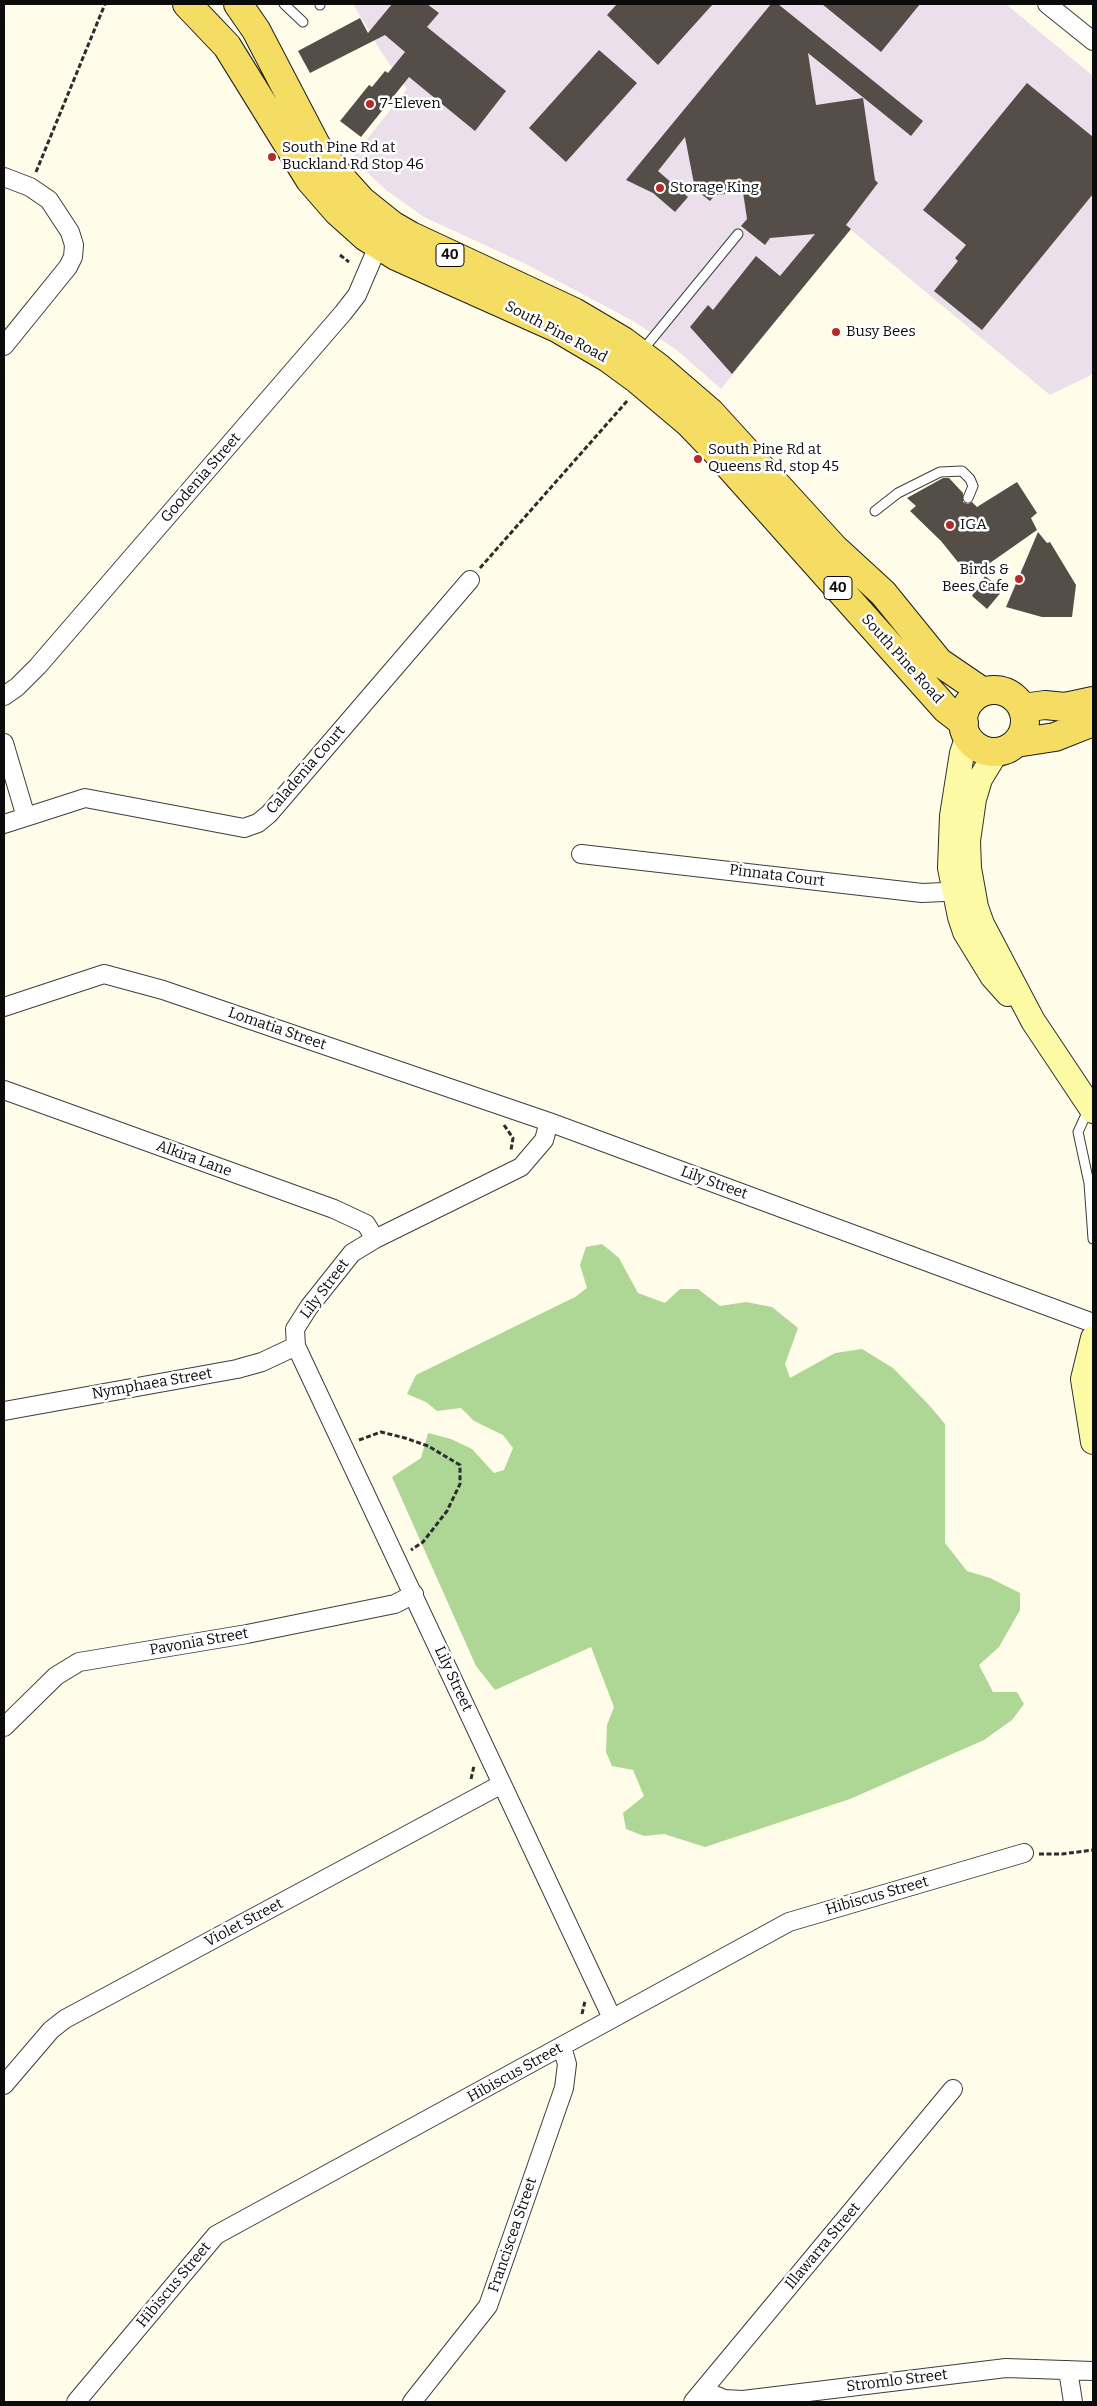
<!DOCTYPE html>
<html>
<head>
<meta charset="utf-8">
<style>
	body { margin:0 }
	#map { position:relative; width:1097px; height:2406px; overflow:hidden; background:#fffcea; font-family:Bitter,serif }
	canvas { display:block }
	.frame { position:absolute; inset:0; border:5px solid #0b0b0b; pointer-events:none }
</style>
</head>
<body>
<div id="map">
<canvas width="1097" height="2406"></canvas>
<div class="frame"></div>
</div>
<script>
const c = document.querySelector('canvas').getContext('2d');
c.lineJoin = 'round';
function fill(path, color) {
  c.fillStyle = color;
  c.fill(path, 'evenodd');
}
function toPath(rows) {
  const path = new Path2D();
  for (const r of rows) {
    if (r.length === 3) {
      path.moveTo(r[0] + r[2], r[1]);
      path.arc(r[0], r[1], r[2], 0, 2 * Math.PI);
      continue;
    }
    path.moveTo(r[0], r[1]);
    for (let i = 2; i < r.length; i += 2) path.lineTo(r[i], r[i + 1]);
  }
  return path;
}
function stroke(path, color, width, dash) {
  c.strokeStyle = color;
  c.lineWidth = width;
  c.lineCap = dash ? 'butt' : 'round';
  c.setLineDash(dash || []);
  c.stroke(path);
}
function drawText(font, color, halo, rows, align = 'center') {
  c.font = font + ' Bitter,serif';
  c.lineWidth = 5;
  c.setLineDash([]);
  c.textBaseline = 'middle';
  c.strokeStyle = halo;
  c.fillStyle = color;
  for (const [text, x, y, turn = 0] of rows) {
    c.save();
    c.translate(x, y);
    c.rotate((+turn || 0) * Math.PI / 180);
    c.textAlign = isNaN(turn) ? turn : align;
    if (halo) c.strokeText(text, 0, 0);
    c.fillText(text, 0, 0);
    c.restore();
  }
}
fill(toPath([
	[353,4,1006,4,1093,76,1093,374,1050,395,850,229,721,389,678,351,635,322,526,264,424,217,386,190,352,158,407,89,382,53]
]), '#eadfea');
fill(toPath([
	[602,1244,619,1258,638,1293,665,1303,680,1289,698,1289,720,1306,746,1302,772,1307,798,1328,785,1364,790,1378,835,1353,862,1349,893,1368,929,1405,945,1424,945,1543,967,1571,990,1578,1020,1593,1020,1610,999,1647,979,1665,993,1692,1017,1692,1024,1704,1012,1720,984,1740,850,1799,705,1847,664,1834,644,1836,626,1829,623,1813,644,1796,633,1770,612,1766,606,1752,607,1725,614,1707,591,1647,495,1690,476,1666,392,1477,421,1458,428,1433,451,1439,472,1449,494,1473,504,1470,513,1448,503,1435,474,1421,461,1408,437,1411,426,1402,407,1394,416,1375,575,1297,587,1288,580,1265,586,1247]
]), '#aed795');
fill(toPath([
	[392,4,427,4,439,13,427,27,506,91,475,131,409,77,361,137,340,121,369,85,372,87,385,71,388,73,405,52,385,35,310,73,298,51,360,18,368,33],
	[617,4,713,4,658,65,607,15],
	[771,4,778,4,923,121,911,136,808,53,816,105,863,98,875,180,878,183,846,225,851,229,732,374,690,327,708,305,713,310,756,256,780,276,815,234,770,238,765,245,741,226,747,219,743,192,715,195,710,201,695,189,685,137,658,171,688,197,675,212,653,193,626,180],
	[822,4,920,4,881,52],
	[599,50,637,83,566,162,529,128],
	[1027,83,1093,137,1093,194,982,330,934,291,958,261,955,258,966,245,923,210],
	[943,478,949,478,963,493,963,502,968,504,972,502,977,507,1017,482,1037,513,1031,518,1037,530,970,577,941,541,910,511,916,506,907,498],
	[1038,532,1047,543,1050,542,1076,585,1072,617,1042,617,1006,607],
	[985,576,1003,590,987,609,972,596]
]), '#544d48');
const lane = toPath([
	[284,4,303,22],
	[320,5,320,4],
	[642,351,738,234],
	[875,511,898,493,940,472,962,471,970,479,973,486,968,498],
	[1089,1108,1078,1132,1089,1183,1093,1239]
]);
const street = toPath([
	[1047,4,1093,41],
	[4,177,30,187,49,200,70,232,74,245,73,257,68,267,4,346],
	[4,696,17,687,38,666,343,313,357,295,378,246],
	[4,743,26,817,4,824],
	[26,817,85,798,244,828,258,823,269,814,470,580],
	[581,854,922,893,966,891],
	[4,1007,104,974,163,990,549,1122],
	[4,1090,334,1209,366,1224,375,1239],
	[4,1411,237,1369,262,1362,296,1346],
	[4,1727,56,1676,79,1662,247,1634,395,1604,414,1594],
	[612,2018,296,1346,295,1329,309,1307,352,1253,375,1239,521,1167,544,1140,549,1122,1093,1323],
	[4,2085,51,2030,65,2019,502,1784],
	[1068,2370,1073,2402],
	[703,2390,724,2399,743,2400,1006,2368,1093,2371],
	[76,2402,216,2235,789,1922,1024,1853],
	[412,2402,488,2306,564,2088,567,2064,562,2047],
	[693,2402,953,2089]
]);
const secondary = toPath([
	[968,736,962,753,952,816,950,868,960,917,965,932,992,976,1008,994],
	[997,751,980,779,974,799,968,841,969,868,976,907,982,924,1033,1021,1093,1111],
	[1093,1338,1083,1379,1093,1442]
]);
const primary = toPath([
	[187,4,227,46,310,180,337,211,366,237,396,256,557,328,608,358,638,380,689,423,715,450,946,709,964,723],
	[238,4,256,30,316,145,335,171,362,201,392,225,411,236,574,312,623,341,659,368,710,412,834,548,883,593,939,662,983,692],
	[994,721,31],
	[1022,708,1045,705,1065,707,1093,701],
	[1016,743,1055,737,1093,722]
]);
stroke(lane, '#3e3e3e', 11);
stroke(street, '#3e3e3e', 20);
stroke(secondary, '#2d2d2d', 26);
stroke(primary, '#1c1c1c', 30);
stroke(toPath([
	[36,172,105,4],
	[340,255,349,262],
	[480,568,628,400],
	[504,1125,513,1138,511,1150],
	[359,1440,381,1432,405,1438,428,1446,460,1465,460,1484,447,1511,423,1542,411,1550],
	[471,1779,474,1766],
	[1039,1854,1062,1854,1093,1850],
	[582,2014,585,2001]
]), '#2d2d2d', 3, [5, 2.5]);
stroke(lane, '#fff', 9);
stroke(street, '#fff', 18);
stroke(secondary, '#fdfaa6', 24);
stroke(primary, '#f5dc63', 28);
for (const [x, y, r, color] of [
	[370,104,5,"#b72b27"],
	[272,157,5,"#b72b27"],
	[660,188,5,"#b72b27"],
	[836,332,5,"#b72b27"],
	[698,459,5,"#b72b27"],
	[950,525,5,"#b72b27"],
	[1019,579,5,"#b72b27"]
]) {
  const dot = new Path2D();
  dot.arc(x, y, r, 0, 2 * Math.PI);
  c.fillStyle = color;
  c.fill(dot);
  stroke(dot, '#fff', 2);
}
for (const [x, y, w] of [
	[450,255,28],
	[838,588,28]
]) {
  const box = new Path2D();
  box.roundRect(x - w / 2, y - 11.5, w, 23, 4);
  c.fillStyle = '#fff';
  c.fill(box);
  stroke(box, '#0b0b0b', 1);
}
drawText('bold 14px', '#0b0b0b', null, [
	["40",450,255],
	["40",838,588]
]);
drawText('15px', '#0b0b0b', '#fff', [
	["7-Eleven",380,104],
	["South Pine Rd at",282,148],
	["Buckland Rd Stop 46",282,165],
	["Storage King",670,188],
	["Busy Bees",846,332],
	["South Pine Rd at",708,450],
	["Queens Rd, stop 45",708,467],
	["IGA",960,525],
	["Birds &",1009,570,"right"],
	["Bees Cafe",1009,587,"right"]
], 'left');
drawText('15px', '#0b0b0b', '#fff', [
	["South Pine Road",556,332,28],
	["Goodenia Street",201,478,-49],
	["South Pine Road",902,659,48],
	["Caladenia Court",306,770,-49],
	["Pinnata Court",777,876,7],
	["Lomatia Street",277,1029,19],
	["Alkira Lane",194,1159,20],
	["Lily Street",714,1183,20],
	["Lily Street",325,1289,-53],
	["Nymphaea Street",152,1384,-10],
	["Pavonia Street",199,1642,-10],
	["Lily Street",453,1679,65],
	["Hibiscus Street",877,1896,-16],
	["Violet Street",244,1923,-28],
	["Hibiscus Street",515,2073,-29],
	["Franciscea Street",513,2235,-71],
	["Illawarra Street",823,2246,-50],
	["Hibiscus Street",174,2285,-50],
	["Stromlo Street",897,2381,-7]
]);
</script>
</body>
</html>
